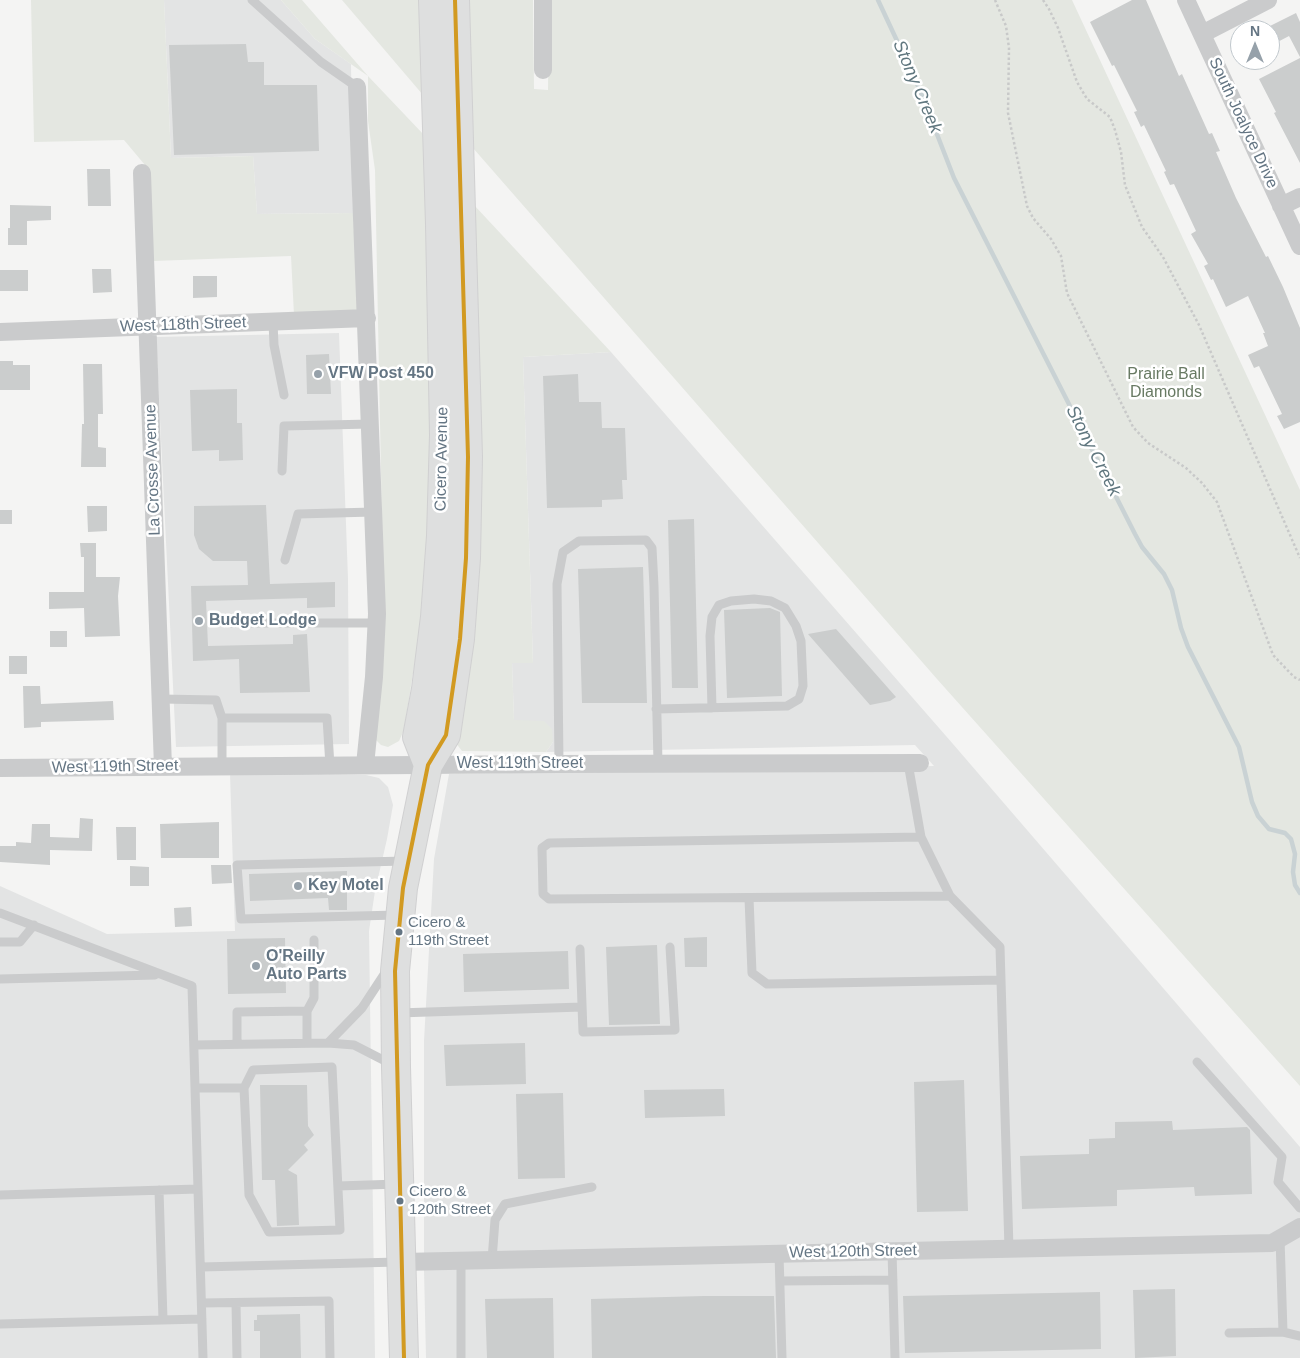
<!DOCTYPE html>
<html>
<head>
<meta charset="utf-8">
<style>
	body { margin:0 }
	#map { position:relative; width:1300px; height:1358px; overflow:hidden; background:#f4f4f3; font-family:Helvetica,sans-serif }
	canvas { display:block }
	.north { position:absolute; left:1230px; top:20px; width:50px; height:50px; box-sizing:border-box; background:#fff; border:1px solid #c1c8cd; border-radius:50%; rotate:0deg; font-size:14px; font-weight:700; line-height:20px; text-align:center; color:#647583 }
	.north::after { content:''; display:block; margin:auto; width:18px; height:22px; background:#96a1aa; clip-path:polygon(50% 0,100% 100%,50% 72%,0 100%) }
</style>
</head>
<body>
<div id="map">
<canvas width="1300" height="1358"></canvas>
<div class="north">N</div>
</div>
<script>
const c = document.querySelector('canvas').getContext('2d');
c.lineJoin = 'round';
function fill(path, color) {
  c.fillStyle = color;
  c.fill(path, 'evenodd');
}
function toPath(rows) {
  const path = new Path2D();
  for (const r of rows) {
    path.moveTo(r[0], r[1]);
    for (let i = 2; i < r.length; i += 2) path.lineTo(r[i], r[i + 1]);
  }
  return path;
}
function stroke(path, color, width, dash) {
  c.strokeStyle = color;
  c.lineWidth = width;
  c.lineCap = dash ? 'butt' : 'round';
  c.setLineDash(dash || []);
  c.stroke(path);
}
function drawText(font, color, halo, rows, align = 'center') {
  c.font = font + ' Helvetica,sans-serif';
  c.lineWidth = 5;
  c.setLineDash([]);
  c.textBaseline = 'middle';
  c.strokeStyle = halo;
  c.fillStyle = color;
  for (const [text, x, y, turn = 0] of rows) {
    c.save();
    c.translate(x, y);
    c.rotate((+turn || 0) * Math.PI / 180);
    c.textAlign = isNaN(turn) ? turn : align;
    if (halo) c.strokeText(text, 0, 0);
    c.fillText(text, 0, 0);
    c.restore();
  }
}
fill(toPath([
	[164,0,281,0,315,39,351,64,353,213,257,214,253,156,171,158],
	[339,333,348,579,349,744,176,747,156,337],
	[611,352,953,744,1300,1147,1300,1358,426,1358,424,1270,424,1041,434,859,449,774,934,766,915,745,546,752,553,742,514,721,512,663,533,662,523,357],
	[230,773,366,775,379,778,388,787,393,805,387,839,375,891,369,931,375,1358,0,1358,0,886,107,934,235,931]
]), '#e3e4e4');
fill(toPath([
	[31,0,164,0,171,158,253,156,257,214,353,213,358,312,294,315,291,256,153,261,150,171,124,140,34,142],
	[281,0,302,0,368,76,424,135,432,381,427,553,421,623,404,730,399,741,388,747,381,745,374,738,383,575,375,170,368,121,368,76,315,39],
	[342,0,420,0,423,95],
	[466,0,533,0,534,89,548,90,549,0,1072,0,1300,490,1300,1086,937,679,473,148],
	[474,205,611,352,523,357,533,663,512,663,514,720,544,721,552,729,553,742,546,752,462,751,455,742]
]), '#e4e7e1');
stroke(toPath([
	[878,0,919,88,954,178,1135,534,1142,547,1164,574,1172,590,1181,628,1188,647,1239,747,1252,802,1258,816,1269,829,1285,833,1291,839,1295,854,1293,872,1295,885,1300,893]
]), '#c9d2d4', 4.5);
fill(toPath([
	[1132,0,1146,0,1179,76,1182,74,1209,134,1212,133,1220,151,1216,152,1236,198,1266,257,1268,256,1283,287,1300,328,1300,422,1284,429,1277,416,1282,414,1259,366,1254,368,1248,355,1268,346,1263,333,1265,333,1248,296,1226,307,1213,279,1211,280,1204,266,1208,264,1191,234,1196,231,1174,184,1170,185,1164,172,1166,171,1144,125,1141,127,1134,112,1137,111,1114,65,1112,66,1090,22],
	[1296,13,1300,22,1300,57,1289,36,1270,46,1270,26],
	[246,44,248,62,264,62,264,85,317,85,319,151,174,155,169,45],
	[1300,58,1300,163,1274,113,1276,112,1259,79],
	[87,169,110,169,111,206,88,206],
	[10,205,51,206,51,220,27,221,27,245,8,245,8,228,10,228],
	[92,269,111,269,112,292,93,293],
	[0,270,28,270,28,291,0,291],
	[193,276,217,276,217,297,193,298],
	[329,354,331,394,307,394,306,355],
	[0,361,13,361,13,365,30,365,30,390,0,390],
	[83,364,102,364,103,414,98,414,98,447,106,448,106,467,81,467,82,424,84,424],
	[578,374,579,402,601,402,602,428,625,428,627,480,622,480,623,499,602,500,602,507,547,508,543,376],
	[237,389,237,423,242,423,243,460,219,461,219,450,192,451,190,390],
	[266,505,270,584,335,582,335,607,307,608,307,598,206,601,208,646,293,644,293,635,307,634,310,692,240,693,239,659,193,661,191,586,248,585,247,561,213,561,199,549,194,535,194,506],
	[87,506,107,506,107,531,88,532],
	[0,510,12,510,12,524,0,524],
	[694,519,698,688,672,688,668,520],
	[80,543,96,543,96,577,120,577,118,596,120,636,85,637,84,608,49,609,49,592,84,592,84,557,81,557],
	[643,567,647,703,582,703,578,569],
	[770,608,780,612,782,696,727,698,724,610],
	[836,629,896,697,890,701,870,705,808,634],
	[50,631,67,631,67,647,50,647],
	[9,656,27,656,27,674,9,674],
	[23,686,40,686,41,704,113,701,114,720,41,722,41,727,24,728],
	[80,818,93,819,92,851,50,850,50,865,0,862,0,846,16,846,16,842,31,843,32,824,50,824,50,837,79,838],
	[219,822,219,858,161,858,160,824],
	[116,827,136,827,136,860,117,860],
	[211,865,231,865,232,883,212,884],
	[130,866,149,867,149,886,130,886],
	[347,871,347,910,329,910,328,898,250,901,249,874],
	[191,907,192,926,175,927,174,908],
	[707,937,707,967,685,967,684,938],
	[285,938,286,993,228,994,227,939],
	[657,945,660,1024,609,1025,606,947],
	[568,951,569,989,464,992,463,954],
	[525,1043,526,1084,446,1086,444,1045],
	[964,1080,968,1211,917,1212,914,1082],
	[260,1085,307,1085,308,1126,314,1135,304,1145,308,1150,288,1170,297,1175,299,1225,277,1226,275,1180,262,1180],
	[724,1089,725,1116,645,1118,644,1090],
	[563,1093,565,1178,518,1179,516,1094],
	[1172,1121,1173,1130,1247,1127,1250,1130,1252,1194,1195,1196,1194,1187,1117,1190,1117,1206,1022,1209,1020,1156,1089,1154,1089,1139,1115,1138,1115,1122],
	[1175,1289,1176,1356,1135,1358,1133,1290],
	[1100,1292,1101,1349,905,1353,903,1296],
	[704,1296,774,1296,776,1358,592,1358,591,1299],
	[553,1298,554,1358,487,1358,485,1299],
	[300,1314,301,1358,260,1358,260,1331,254,1331,254,1320,257,1320,257,1315]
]), '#cbcdcd');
const primary = toPath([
	[428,765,417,737,426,689,435,617,441,536,444,435,440,224,433,0],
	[404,1358,396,1067,395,971,403,888,428,765,446,735,460,639,466,558,468,457,455,0]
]);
stroke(primary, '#d0d0d1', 30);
stroke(toPath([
	[995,0,1006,26,1009,48,1008,113,1027,206,1033,218,1051,239,1061,256,1067,293,1133,427,1148,443,1186,468,1202,483,1217,502,1273,655,1294,677,1300,680],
	[1043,0,1049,9,1058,28,1077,82,1087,99,1110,117,1115,130,1121,152,1125,185,1142,227,1163,257,1199,325,1300,558]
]), '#c8c9c9', 2.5, [2.5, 2.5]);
stroke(toPath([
	[252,0,321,62,357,87],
	[273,322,274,345,284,395],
	[282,471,284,426,370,424],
	[285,560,298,514,373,512],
	[229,623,377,623],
	[161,699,216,700,222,718],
	[656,709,787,706,799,699,803,686,801,641,796,626,785,608,771,601,754,599,731,601,719,605,712,617,710,636,712,708],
	[908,763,921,837,950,896,1000,947,1009,1249],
	[559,764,557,584,563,552,579,541,646,540,652,548,654,586,658,763],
	[222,766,222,718,327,718,330,766],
	[921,837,549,843,542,848,543,894,549,899,950,896],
	[749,898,752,973,767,984,1001,980],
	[0,913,192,986,203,1358],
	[397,915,241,919,237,865,406,861],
	[0,942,20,942,34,925],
	[580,949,583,1032,675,1030,670,947],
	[0,979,155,975],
	[398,1013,582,1007],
	[307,1043,307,1011,314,998,314,940],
	[328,1043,362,1008,387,970],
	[237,1044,237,1012,307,1011],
	[194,1045,328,1043,354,1045,391,1064],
	[1197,1062,1282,1157,1278,1182,1300,1208],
	[195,1088,244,1088,249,1195,269,1232,340,1230,332,1067,253,1070,244,1088],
	[338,1186,398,1184],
	[159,1190,163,1320],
	[0,1195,198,1189],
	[1280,1238,1283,1332],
	[892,1251,895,1358],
	[779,1254,782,1358],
	[492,1260,495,1220,505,1204,592,1187],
	[201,1267,398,1262],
	[780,1281,893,1280],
	[202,1303,329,1301,330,1358],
	[236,1303,237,1358],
	[0,1324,202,1319],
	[1229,1333,1283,1332,1300,1336],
	[461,1358,461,1261]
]), '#cacbcc', 9);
stroke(toPath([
	[543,0,543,70],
	[1186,0,1300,246],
	[1202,34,1268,0],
	[357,87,377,614,374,677,365,765],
	[142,173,163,767],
	[1281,206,1300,197],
	[0,332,367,318],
	[0,768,559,764,920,763],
	[402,1262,1272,1243,1300,1227]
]), '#cacbcc', 18);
stroke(primary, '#dedfdf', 28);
stroke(toPath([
	[404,1358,395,971,403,888,428,765,446,735,460,639,466,558,468,457,455,0]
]), '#d29a21', 4);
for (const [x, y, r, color] of [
	[318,374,5,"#96a1aa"],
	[199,621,5,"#96a1aa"],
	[298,886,5,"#96a1aa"],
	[399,932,4.5,"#647583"],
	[256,966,5,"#96a1aa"],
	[400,1201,4.5,"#647583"]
]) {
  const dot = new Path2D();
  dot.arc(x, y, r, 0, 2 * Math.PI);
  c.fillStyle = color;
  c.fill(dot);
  stroke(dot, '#fff', 2);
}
drawText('15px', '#647583', '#fff', [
	["Cicero &",408,923],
	["119th Street",408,941],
	["Cicero &",409,1192],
	["120th Street",409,1210]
], 'left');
drawText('16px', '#647583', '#fff', [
	["South Joalyce Drive",1243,123,65],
	["West 118th Street",183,325,-2],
	["Cicero Avenue",442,459,-89],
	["La Crosse Avenue",153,470,-92],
	["West 119th Street",520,764],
	["West 119th Street",115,767,-1],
	["West 120th Street",853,1252,-1]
]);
drawText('bold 16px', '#647583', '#fff', [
	["VFW Post 450",328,374],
	["Budget Lodge",209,621],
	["Key Motel",308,886],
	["O'Reilly",266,957],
	["Auto Parts",266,975]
], 'left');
drawText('16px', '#687a63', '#fff', [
	["Prairie Ball",1166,375],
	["Diamonds",1166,393]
]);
drawText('italic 18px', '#60777f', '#fff', [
	["Stony Creek",917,87,67],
	["Stony Creek",1093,451,63]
]);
</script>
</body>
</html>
